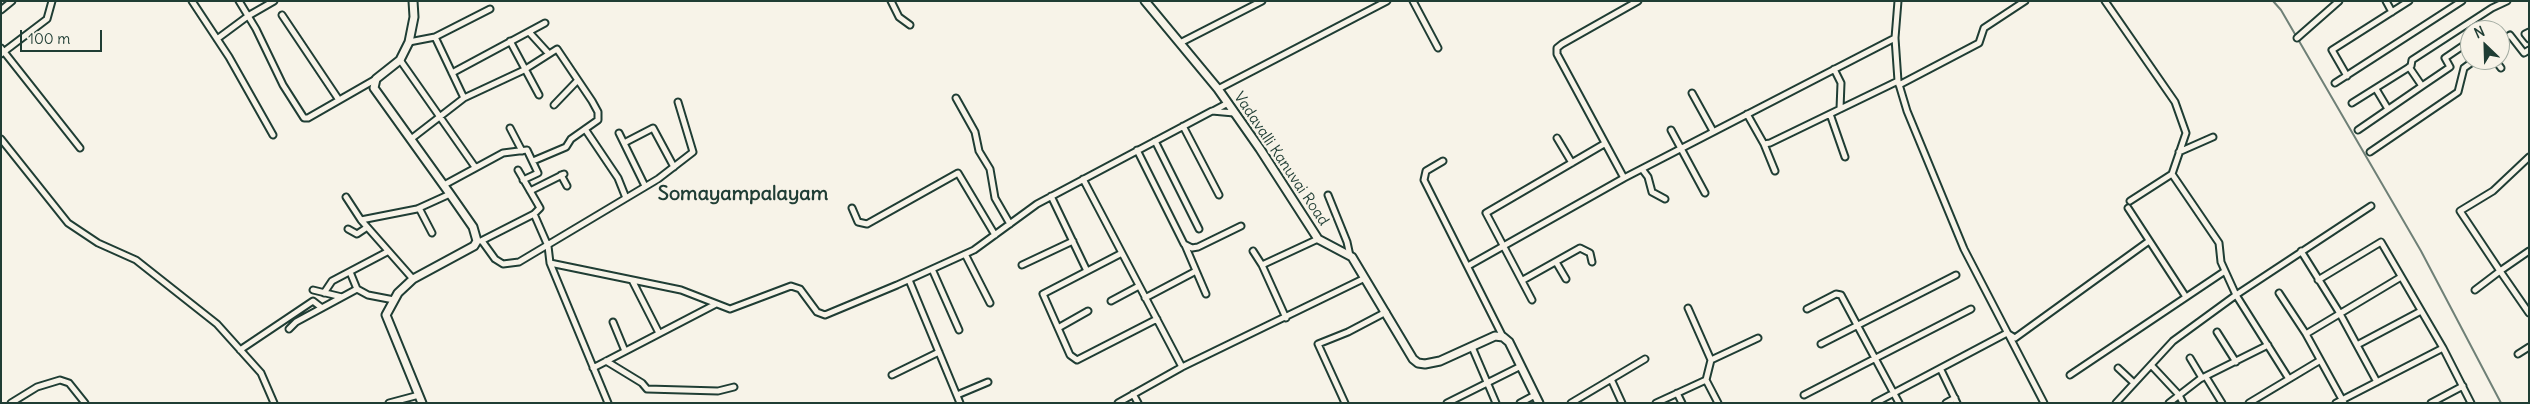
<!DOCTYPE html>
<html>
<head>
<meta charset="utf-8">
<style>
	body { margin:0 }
	#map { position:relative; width:2530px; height:404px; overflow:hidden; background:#f7f3e8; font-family:Delius,sans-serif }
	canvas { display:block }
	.frame { position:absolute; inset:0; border:2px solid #1f3d34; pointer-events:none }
	.north { position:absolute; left:2460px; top:20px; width:50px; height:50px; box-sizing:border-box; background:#f7f3e8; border:1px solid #a1aaa0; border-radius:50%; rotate:336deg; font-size:14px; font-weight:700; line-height:20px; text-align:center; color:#1f3d34 }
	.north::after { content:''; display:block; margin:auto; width:18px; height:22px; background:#1f3d34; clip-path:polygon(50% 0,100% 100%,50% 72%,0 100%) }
	.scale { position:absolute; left:20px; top:30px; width:82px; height:22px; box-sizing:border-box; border:2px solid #1f3d34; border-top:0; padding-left:6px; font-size:15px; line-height:18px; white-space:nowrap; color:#1f3d34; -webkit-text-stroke:4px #f7f3e8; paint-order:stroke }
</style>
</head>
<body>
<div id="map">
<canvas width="2530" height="404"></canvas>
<div class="frame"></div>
<div class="north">N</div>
<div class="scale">100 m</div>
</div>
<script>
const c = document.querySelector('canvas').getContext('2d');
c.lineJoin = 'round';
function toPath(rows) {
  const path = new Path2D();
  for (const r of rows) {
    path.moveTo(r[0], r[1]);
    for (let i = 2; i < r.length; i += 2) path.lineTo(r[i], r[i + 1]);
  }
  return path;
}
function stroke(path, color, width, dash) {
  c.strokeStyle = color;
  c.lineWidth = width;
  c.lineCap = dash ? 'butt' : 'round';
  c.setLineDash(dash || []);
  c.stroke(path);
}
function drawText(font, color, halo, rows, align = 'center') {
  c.font = font + ' Delius,sans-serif';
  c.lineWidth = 5;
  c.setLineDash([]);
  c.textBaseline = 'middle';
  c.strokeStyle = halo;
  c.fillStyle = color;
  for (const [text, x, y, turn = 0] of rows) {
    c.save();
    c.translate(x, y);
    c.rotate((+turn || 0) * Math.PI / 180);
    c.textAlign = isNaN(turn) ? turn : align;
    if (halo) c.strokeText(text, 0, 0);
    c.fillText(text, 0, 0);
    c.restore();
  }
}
stroke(toPath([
	[2273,1,2281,10,2421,251,2501,403]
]), '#6f8077', 2);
const street = toPath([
	[192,1,229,57,273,135],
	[239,1,256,29,283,85,304,118,308,118,376,79],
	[891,1,899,17,910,25],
	[1413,1,1438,48],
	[1898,1,1895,38,1898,81,1907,111,1964,249,2044,403],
	[2105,1,2175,102,2186,133,2172,174,2130,201],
	[2386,1,2392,12],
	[1,10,12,1],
	[282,15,339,100],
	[529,32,549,54],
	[2529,32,2525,34,2529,39],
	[435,37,490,9],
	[2297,38,2339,1],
	[217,39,248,16,274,1],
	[510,41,539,95],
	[409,42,435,37,464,98,524,70,557,49,592,101,598,112,598,120,571,139,566,147,533,161],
	[2500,42,2510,35,2524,53,2529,50],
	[1180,43,1262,1],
	[1,48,80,148],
	[1,54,47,19,52,1],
	[400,60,475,167],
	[2495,60,2501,68],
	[2409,67,2422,86,2450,67,2445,58,2470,41],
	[1834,69,1841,83,1840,109],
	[452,73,545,23],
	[2347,76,2332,50,2409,1],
	[2335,83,2462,1],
	[1899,85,1979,43,1984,28,2025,1],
	[1218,89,1387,1],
	[2376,89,2388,109],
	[1692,93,1713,131],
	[956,98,975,132,979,151,990,169,995,198,1010,224],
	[2352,103,2411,66,2412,60,2492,8,2507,1],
	[554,105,577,81],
	[1213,111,1228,103],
	[1747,114,1764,144,1770,143,1898,81],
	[1830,114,1845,157],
	[1183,126,1219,195],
	[510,128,522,151],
	[585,129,618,178,626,198],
	[1671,130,1705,193],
	[2358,130,2422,86],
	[619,133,645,186],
	[1557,138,1572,163],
	[1,139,68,223,98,243,136,260,217,324,261,373,274,403],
	[411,139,464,98],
	[1155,141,1199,229],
	[624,143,653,128,674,167],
	[1764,144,1775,171],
	[1137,150,1184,244,1192,248,1198,247,1241,226],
	[2179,152,2213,137],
	[2370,152,2458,92,2464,68,2475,60],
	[2529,157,2493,191,2460,211,2500,271,2529,251],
	[1443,161,1426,171,1424,180,1503,337],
	[1642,169,1648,177,1652,192,1665,199],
	[2172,174,2219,243,2221,262,2236,295,2289,379],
	[561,175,567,186],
	[1624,178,1557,54,1557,48,1562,44,1638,1],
	[1083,179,1182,367],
	[444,185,503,153,527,150,538,173,523,180],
	[530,191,564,174],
	[1328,195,1347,242,1350,256],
	[1051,196,1087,271],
	[346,197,361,220],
	[419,208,432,233],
	[852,208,858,222,867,224,958,173,995,235],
	[2128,208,2186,297],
	[534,214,548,246,550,263,608,403],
	[348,229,357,234,366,228],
	[481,241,534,214,540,208,518,170],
	[482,241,495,259,503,264,519,262,658,179,693,152,678,102],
	[1185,245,1206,294],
	[1253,251,1262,265],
	[2301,251,2339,312,2377,382],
	[1122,253,1043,294,1070,355,1077,360,1157,319],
	[965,254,990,303],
	[1556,262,1566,279],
	[550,263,681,290,730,309,791,286,800,289,817,312,825,315,897,285,974,250,1037,204,1212,111,1234,113],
	[1022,265,1073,241],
	[1468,266,1624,178,1895,38],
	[932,269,959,330],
	[350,272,357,289,368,295,394,300],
	[413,279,361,220,417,209,450,194],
	[632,280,659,333],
	[909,280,960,403],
	[1523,280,1580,248,1590,253,1592,262],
	[2318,280,2381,242,2443,348,2471,403],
	[313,290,342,297],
	[2475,290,2500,271,2529,313],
	[324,293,332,281,387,252],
	[2279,293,2306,334,2344,403],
	[1145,298,1196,271],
	[1532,300,1486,213,1604,144],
	[1111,301,1139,286],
	[1688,308,1711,360,1706,380],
	[1807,309,1836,294,1841,295,1899,403],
	[1286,318,1262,265,1318,239],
	[613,322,625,351],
	[1058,328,1088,311],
	[289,329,296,322,357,289],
	[2217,332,2236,362],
	[2306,334,2401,277],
	[1821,344,1956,275],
	[2357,345,2421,311],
	[1472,347,1496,403],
	[240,350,313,301,322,308],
	[2518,354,2529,347],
	[2190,358,2202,378],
	[1711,360,1758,338],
	[606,361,642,383,647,389,718,391,734,387],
	[2151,365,2179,395,2183,403],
	[593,368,716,304],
	[2118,368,2134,383],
	[1941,370,1957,403],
	[892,375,939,352],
	[2070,375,2225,271],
	[2206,377,2222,403],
	[1611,379,1622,403],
	[1677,393,1682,403],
	[1133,394,1138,403],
	[957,395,988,382],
	[1804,395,1971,309],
	[11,403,37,387,60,380,69,383,85,403],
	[389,403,419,395],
	[1118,403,1182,367,1365,278],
	[1345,403,1318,344,1348,332,1386,312],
	[1447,403,1521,366],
	[1520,403,1535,395],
	[1571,403,1645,359],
	[1656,403,1706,380,1718,403],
	[1875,403,2007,333,2015,338,2149,241],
	[1946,403,1955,398],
	[2116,403,2173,341,2236,295,2371,206],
	[2169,403,2200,379,2268,345],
	[2249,403,2319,361],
	[2336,403,2443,348],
	[2431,403,2463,386]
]);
const secondary = toPath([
	[413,1,414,17,409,42,400,60,376,79,374,88,450,194,473,227,477,241,474,246,413,279,398,293,386,315,422,403],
	[1145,1,1218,89,1260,149,1318,239,1352,257,1413,359,1418,363,1425,364,1440,361,1495,336,1503,337,1509,342,1539,403]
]);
stroke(street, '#1f3d34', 9);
stroke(secondary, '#1f3d34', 11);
stroke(street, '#f7f3e8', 5);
stroke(secondary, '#f7f3e8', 7);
drawText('15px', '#1f3d34', '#f7f3e8', [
	["Vadavalli Kanuvai Road",1281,159,56]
]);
drawText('bold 20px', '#1f3d34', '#f7f3e8', [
	["Somayampalayam",743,194]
]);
</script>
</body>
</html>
